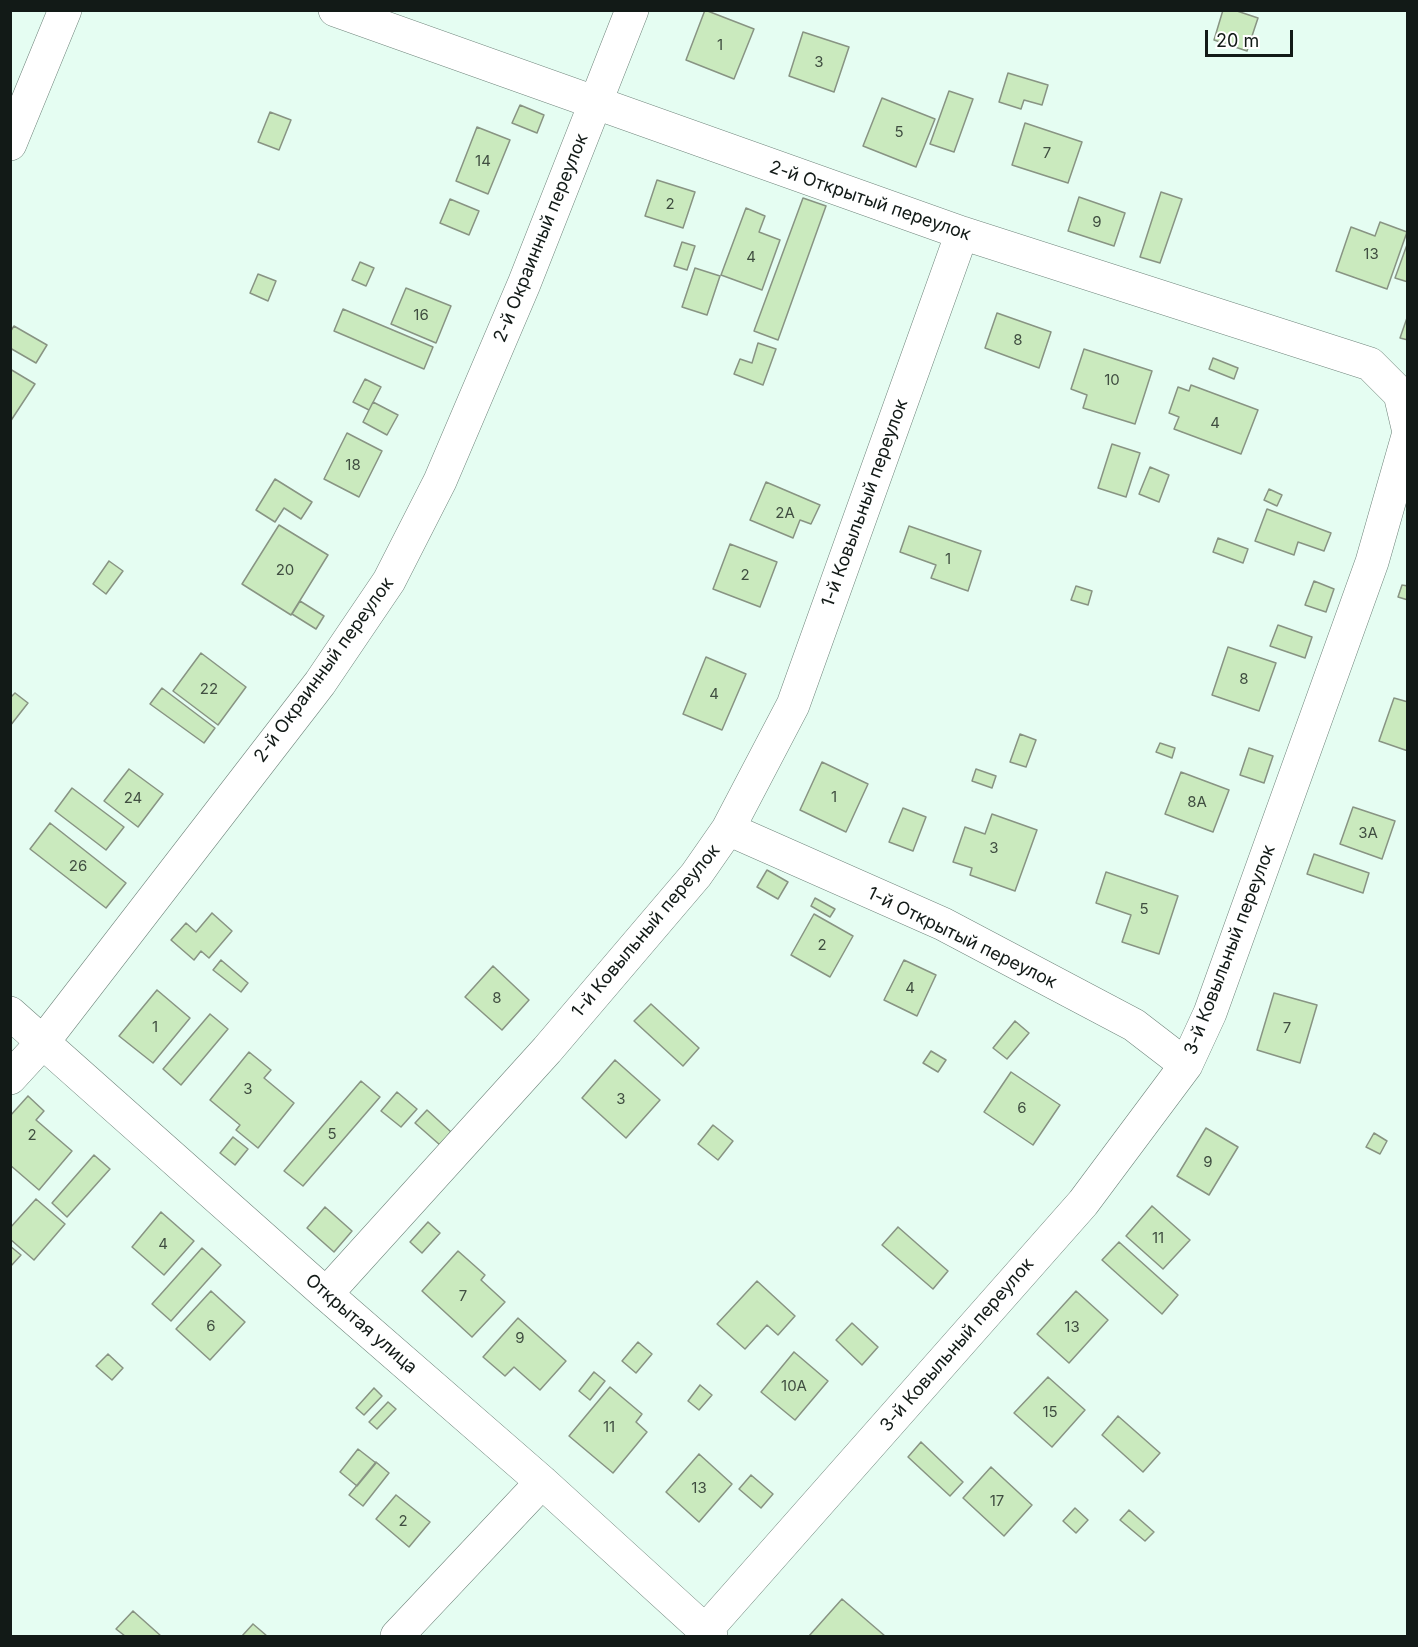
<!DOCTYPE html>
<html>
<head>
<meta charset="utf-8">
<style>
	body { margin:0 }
	#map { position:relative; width:1418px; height:1647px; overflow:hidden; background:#e5fdf2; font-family:Inter,sans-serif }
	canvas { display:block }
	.frame { position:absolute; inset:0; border:12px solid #121a17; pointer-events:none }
	.scale { position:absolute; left:1205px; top:30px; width:88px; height:27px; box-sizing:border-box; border:3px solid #121a17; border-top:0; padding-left:8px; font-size:18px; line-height:21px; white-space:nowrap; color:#121a17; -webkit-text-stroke:4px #fff; paint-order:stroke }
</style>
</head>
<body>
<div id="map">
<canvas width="1418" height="1647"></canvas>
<div class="frame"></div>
<div class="scale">20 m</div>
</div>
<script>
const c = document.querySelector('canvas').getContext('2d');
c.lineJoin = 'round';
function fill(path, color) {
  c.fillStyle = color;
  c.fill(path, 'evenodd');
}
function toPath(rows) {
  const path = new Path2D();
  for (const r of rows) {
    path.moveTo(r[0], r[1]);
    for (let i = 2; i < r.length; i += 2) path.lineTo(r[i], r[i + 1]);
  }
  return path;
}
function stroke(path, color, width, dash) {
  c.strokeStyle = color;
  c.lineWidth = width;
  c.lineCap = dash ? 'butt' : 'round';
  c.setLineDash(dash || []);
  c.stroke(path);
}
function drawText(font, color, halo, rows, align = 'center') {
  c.font = font + ' Inter,sans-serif';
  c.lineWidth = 4.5;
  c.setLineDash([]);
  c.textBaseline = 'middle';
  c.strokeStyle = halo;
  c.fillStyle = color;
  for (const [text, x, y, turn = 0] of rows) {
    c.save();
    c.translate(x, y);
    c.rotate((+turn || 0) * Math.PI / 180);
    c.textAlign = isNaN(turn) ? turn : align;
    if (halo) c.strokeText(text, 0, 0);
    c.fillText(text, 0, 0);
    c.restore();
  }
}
const building = toPath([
	[705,10,754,29,734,79,686,60,705,10],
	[1223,10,1234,10,1258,18,1247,51,1214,40,1223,10],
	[803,32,849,47,834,92,789,76,803,32],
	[1008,73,1048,85,1042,105,1024,100,1021,109,999,102,1008,73],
	[949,91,973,99,954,152,930,144,949,91],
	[882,98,935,119,916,167,863,146,882,98],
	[520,105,544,115,537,133,512,123,520,105],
	[270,112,291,120,279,150,258,142,270,112],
	[1025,123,1082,142,1068,183,1012,165,1025,123],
	[477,127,510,140,488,194,456,181,477,127],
	[657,180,695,192,683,228,645,216,657,180],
	[1161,192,1182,199,1160,263,1140,257,1161,192],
	[1079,197,1125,213,1114,246,1068,231,1079,197],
	[803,198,826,206,778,340,754,331,803,198],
	[450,199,479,211,469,235,440,223,450,199],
	[746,208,765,216,759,232,780,240,762,290,721,275,746,208],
	[1380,222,1407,232,1387,289,1336,271,1351,227,1375,236,1380,222],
	[682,242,695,246,687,270,674,266,682,242],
	[1408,242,1408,282,1395,278,1408,242],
	[360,262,374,268,366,286,352,280,360,262],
	[695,268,720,276,707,315,682,307,695,268],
	[258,274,276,281,268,301,250,293,258,274],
	[406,288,451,306,436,343,391,324,406,288],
	[343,309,433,347,424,369,334,331,343,309],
	[997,313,1051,332,1039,368,985,348,997,313],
	[1408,315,1408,340,1400,338,1408,315],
	[14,326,47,345,36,363,10,348,10,332,14,326],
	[758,343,776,349,763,385,734,374,740,359,752,363,758,343],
	[1084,349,1152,371,1135,424,1083,408,1087,395,1071,389,1084,349],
	[1213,358,1238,368,1234,379,1209,369,1213,358],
	[10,369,35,384,10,422,10,369],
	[365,379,381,387,369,410,353,402,365,379],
	[1191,385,1258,410,1241,454,1174,429,1179,417,1169,413,1178,387,1189,391,1191,385],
	[373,402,398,415,387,435,363,422,373,402],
	[347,433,382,451,359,497,324,479,347,433],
	[1112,444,1140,453,1126,497,1098,488,1112,444],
	[1150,467,1169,475,1159,502,1139,494,1150,467],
	[275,479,312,502,301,519,284,508,275,522,256,510,275,479],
	[766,482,820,505,811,524,800,520,793,538,750,520,766,482],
	[1269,489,1282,495,1277,506,1264,500,1269,489],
	[1267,509,1331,533,1324,551,1298,542,1294,555,1255,541,1267,509],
	[279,525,328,555,291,615,242,584,279,525],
	[909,526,981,551,968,591,931,578,936,565,900,552,909,526],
	[1218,538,1248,549,1243,563,1213,552,1218,538],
	[730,544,777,562,760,607,713,589,730,544],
	[109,561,123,571,106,594,93,584,109,561],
	[1314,581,1334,589,1326,612,1305,605,1314,581],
	[1402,585,1408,586,1408,600,1398,597,1402,585],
	[1076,586,1092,591,1088,605,1071,600,1076,586],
	[300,601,324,616,316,629,292,614,300,601],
	[1278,625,1312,637,1305,658,1270,646,1278,625],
	[1228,647,1276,663,1259,711,1212,695,1228,647],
	[201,653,246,687,218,725,173,691,201,653],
	[706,657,746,674,722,730,683,714,706,657],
	[162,688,215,728,204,743,150,704,162,688],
	[15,693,28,703,10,726,10,698,15,693],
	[1394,698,1408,702,1408,751,1379,741,1394,698],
	[1020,734,1036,740,1026,767,1010,762,1020,734],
	[1160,743,1175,748,1172,758,1156,752,1160,743],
	[1249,748,1273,756,1264,783,1240,775,1249,748],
	[822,762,868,784,846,832,800,810,822,762],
	[129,769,163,794,138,827,104,801,129,769],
	[976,769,996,776,992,788,972,781,976,769],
	[1181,772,1229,790,1213,832,1165,814,1181,772],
	[72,788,124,827,106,850,55,811,72,788],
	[1353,807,1395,821,1382,859,1340,844,1353,807],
	[903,808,926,817,913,851,889,842,903,808],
	[992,814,1037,830,1015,891,970,875,972,868,953,862,965,827,985,834,992,814],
	[50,823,126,883,106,908,30,849,50,823],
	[1314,854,1369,873,1363,893,1307,874,1314,854],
	[767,870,788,882,778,899,757,887,767,870],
	[1106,872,1178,896,1159,954,1122,942,1131,915,1096,903,1106,872],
	[815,898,835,909,830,917,811,906,815,898],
	[212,913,232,931,209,958,201,951,194,960,171,940,186,923,196,932,212,913],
	[814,914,853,936,830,977,791,955,814,914],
	[221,960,248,983,241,992,213,970,221,960],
	[904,960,936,975,917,1016,884,1000,904,960],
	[493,966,529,1000,502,1030,465,997,493,966],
	[157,990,190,1018,153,1063,119,1036,157,990],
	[1274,993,1317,1005,1300,1063,1257,1050,1274,993],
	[651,1004,699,1048,683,1066,634,1021,651,1004],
	[210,1014,228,1029,181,1085,163,1069,210,1014],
	[1015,1021,1029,1033,1007,1059,993,1048,1015,1021],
	[931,1051,946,1060,938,1072,923,1063,931,1051],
	[249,1052,271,1070,264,1078,294,1103,258,1148,236,1130,240,1125,210,1100,249,1052],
	[615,1060,660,1100,626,1138,582,1098,615,1060],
	[1011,1072,1060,1105,1033,1145,984,1112,1011,1072],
	[361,1081,380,1097,303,1186,284,1171,361,1081],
	[397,1092,417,1109,401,1127,381,1111,397,1092],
	[28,1096,44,1111,36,1120,72,1151,39,1190,10,1165,10,1116,28,1096],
	[427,1110,451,1132,440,1145,415,1123,427,1110],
	[713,1125,733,1141,718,1160,698,1144,713,1125],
	[1206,1128,1238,1147,1209,1195,1177,1176,1206,1128],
	[1374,1133,1387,1141,1380,1154,1366,1147,1374,1133],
	[233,1137,248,1149,235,1165,220,1153,233,1137],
	[94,1155,110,1169,67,1217,52,1203,94,1155],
	[36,1199,65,1224,34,1260,10,1239,10,1228,36,1199],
	[1152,1206,1190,1240,1163,1269,1126,1236,1152,1206],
	[325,1207,352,1231,334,1252,307,1228,325,1207],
	[161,1212,194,1241,164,1275,132,1247,161,1212],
	[428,1222,440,1233,422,1253,410,1242,428,1222],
	[898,1227,948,1271,933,1289,882,1245,898,1227],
	[1119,1242,1178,1295,1162,1314,1102,1260,1119,1242],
	[10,1246,21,1255,10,1267,10,1246],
	[202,1248,221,1265,171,1321,152,1304,202,1248],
	[458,1251,485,1275,481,1280,505,1302,472,1337,422,1291,458,1251],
	[757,1281,795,1316,778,1335,767,1325,745,1349,717,1324,757,1281],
	[211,1291,245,1322,210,1360,176,1329,211,1291],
	[1076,1291,1108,1320,1069,1363,1037,1334,1076,1291],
	[518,1318,566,1361,540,1390,514,1367,505,1376,483,1357,518,1318],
	[852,1323,878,1347,862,1365,836,1340,852,1323],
	[638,1342,652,1354,636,1373,622,1361,638,1342],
	[794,1352,828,1381,795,1420,761,1392,794,1352],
	[108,1354,123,1368,112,1380,96,1366,108,1354],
	[594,1372,605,1381,590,1400,579,1391,594,1372],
	[1048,1377,1085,1410,1052,1447,1014,1413,1048,1377],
	[700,1385,712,1395,699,1410,688,1401,700,1385],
	[610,1387,642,1414,636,1422,647,1432,613,1473,569,1436,610,1387],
	[374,1388,382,1396,364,1415,356,1408,374,1388],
	[388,1402,396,1409,377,1429,369,1422,388,1402],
	[1118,1416,1160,1453,1143,1472,1102,1435,1118,1416],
	[921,1442,963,1482,950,1496,908,1457,921,1442],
	[358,1449,376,1463,357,1486,340,1472,358,1449],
	[699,1454,732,1484,699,1522,666,1492,699,1454],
	[376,1462,389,1473,363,1506,349,1495,376,1462],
	[991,1467,1032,1505,1004,1536,963,1498,991,1467],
	[751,1475,773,1494,761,1508,739,1489,751,1475],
	[396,1495,430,1522,409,1547,376,1519,396,1495],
	[1075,1508,1088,1520,1076,1533,1063,1521,1075,1508],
	[1129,1510,1154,1532,1145,1541,1120,1520,1129,1510],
	[842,1599,885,1636,809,1636,842,1599],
	[133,1611,161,1636,125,1636,116,1629,133,1611],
	[253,1624,267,1636,242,1636,253,1624]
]);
fill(building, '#caeabe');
stroke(building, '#889483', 1.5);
const minor = toPath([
	[335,10,962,233,1370,364,1400,394,1408,428],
	[10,144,65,10],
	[728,829,943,924,1134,1025,1186,1065],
	[10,1013,326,1294,542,1482,711,1636],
	[10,1078,43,1042,320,683,389,581,440,481,524,284,632,10],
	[326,1294,547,1050,696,875,728,829,793,705,962,233],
	[705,1631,1083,1203,1186,1065,1210,1013,1372,562,1408,436],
	[397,1636,542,1482]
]);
stroke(minor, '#70857c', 34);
stroke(minor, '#fff', 33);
drawText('15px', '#404e41', null, [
	["1",720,45],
	["3",819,62],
	["5",899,132],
	["7",1047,153],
	["14",483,161],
	["2",670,204],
	["9",1097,222],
	["13",1371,254],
	["4",751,257],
	["16",421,315],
	["8",1018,340],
	["10",1112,380],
	["4",1215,423],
	["18",353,465],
	["2А",785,513],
	["1",948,559],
	["20",285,570],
	["2",745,575],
	["8",1244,679],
	["22",209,689],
	["4",714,694],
	["1",834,797],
	["24",133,798],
	["8А",1197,802],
	["3А",1368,833],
	["3",994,848],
	["26",78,866],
	["5",1144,909],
	["2",822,945],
	["4",910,988],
	["8",497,998],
	["1",155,1027],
	["7",1287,1028],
	["3",248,1089],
	["3",621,1099],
	["6",1022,1108],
	["5",332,1134],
	["2",32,1135],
	["9",1208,1162],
	["11",1158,1238],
	["4",163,1244],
	["7",463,1296],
	["6",211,1326],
	["13",1072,1327],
	["9",520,1338],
	["10А",794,1386],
	["15",1050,1412],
	["11",609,1427],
	["13",699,1488],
	["17",997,1501],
	["2",403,1521]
]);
drawText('18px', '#121a17', '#fff', [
	["2-й Открытый переулок",870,201,19],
	["2-й Окраинный переулок",541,238,-68],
	["1-й Ковыльный переулок",865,503,-70],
	["2-й Окраинный переулок",324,670,-54],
	["1-й Ковыльный переулок",646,931,-50],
	["1-й Открытый переулок",962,938,26],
	["3-й Ковыльный переулок",1230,950,-69],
	["Открытая улица",361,1324,41],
	["3-й Ковыльный переулок",957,1345,-49]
]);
</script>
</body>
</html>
